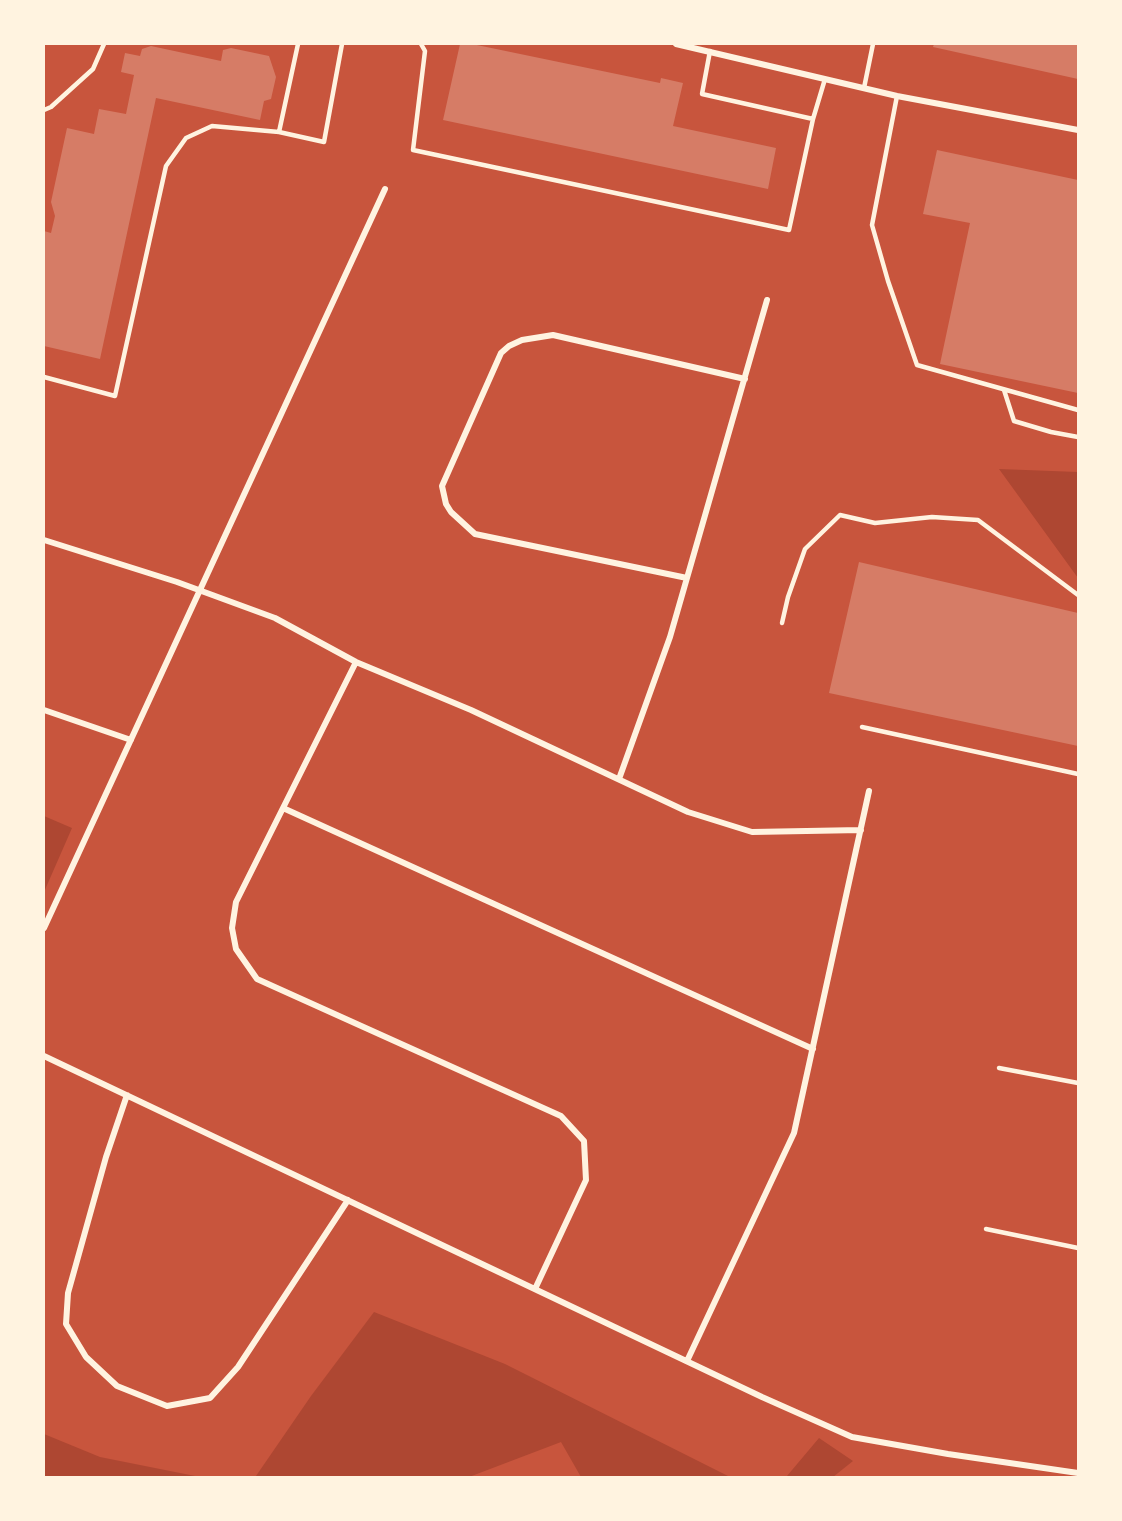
<!DOCTYPE html>
<html>
<head>
<meta charset="utf-8">
<style>
	body { margin:0 }
	#map { position:relative; width:1122px; height:1521px; overflow:hidden; background:#c8553d; font-family:"Sofia Sans Condensed",sans-serif }
	canvas { display:block }
	.frame { position:absolute; inset:0; border:45px solid #fff3e0; pointer-events:none }
</style>
</head>
<body>
<div id="map">
<canvas width="1122" height="1521"></canvas>
<div class="frame"></div>
</div>
<script>
const c = document.querySelector('canvas').getContext('2d');
c.lineJoin = 'round';
function fill(path, color) {
  c.fillStyle = color;
  c.fill(path, 'evenodd');
}
function toPath(rows) {
  const path = new Path2D();
  for (const r of rows) {
    path.moveTo(r[0], r[1]);
    for (let i = 2; i < r.length; i += 2) path.lineTo(r[i], r[i + 1]);
  }
  return path;
}
function stroke(path, color, width, dash) {
  c.strokeStyle = color;
  c.lineWidth = width;
  c.lineCap = dash ? 'butt' : 'round';
  c.setLineDash(dash || []);
  c.stroke(path);
}
fill(toPath([
	[999,469,1078,472,1078,578],
	[44,816,72,828,44,892],
	[374,1312,505,1364,730,1477,581,1477,561,1442,469,1477,247,1477,256,1476,311,1396],
	[44,1434,100,1457,200,1477,44,1477],
	[819,1438,853,1461,833,1477,762,1477,787,1476]
]), '#ae4732');
fill(toPath([
	[460,44,472,44,660,83,661,78,683,83,673,126,776,148,768,189,443,120],
	[934,44,1078,44,1078,79,933,47],
	[151,46,221,61,223,50,231,48,269,56,276,77,271,99,264,101,260,120,156,98,100,359,44,346,44,231,51,233,55,216,51,202,67,128,94,134,99,109,126,114,134,75,121,72,125,53,140,56,142,49],
	[937,150,1078,180,1078,393,940,364,970,223,923,214],
	[859,562,1078,613,1078,746,829,693]
]), '#d67c66');
stroke(toPath([
	[421,44,425,51,413,150,789,230,813,119,825,79],
	[710,51,702,94,813,119],
	[864,88,873,44],
	[897,96,872,225,888,281,917,365,1078,410],
	[44,110,51,107,93,69,104,44],
	[279,132,324,142,342,44],
	[44,377,115,396,166,166,186,138,212,126,279,132,298,44],
	[1004,390,1014,421,1051,432,1078,437],
	[782,623,788,597,805,549,840,515,875,523,932,517,978,520,1078,595],
	[862,727,1078,774],
	[999,1068,1078,1083],
	[986,1229,1078,1248]
]), '#fff3e0', 4.5);
stroke(toPath([
	[676,44,897,96,1078,130],
	[44,540,177,582,275,618,356,662,471,710,688,812,752,832,861,830],
	[687,578,475,534,451,512,446,504,442,486,501,353,509,346,522,340,553,335,745,379],
	[356,662,236,902,232,928,236,949,257,979,561,1116,584,1141,586,1180,535,1289],
	[44,710,131,740],
	[619,779,670,637,767,300],
	[283,808,813,1049],
	[44,928,385,189],
	[44,1056,762,1397,852,1437,948,1454,1078,1473],
	[127,1095,106,1157,68,1293,66,1324,86,1357,117,1386,167,1406,210,1398,238,1367,348,1200],
	[687,1361,794,1133,869,791]
]), '#fff3e0', 6);
</script>
</body>
</html>
